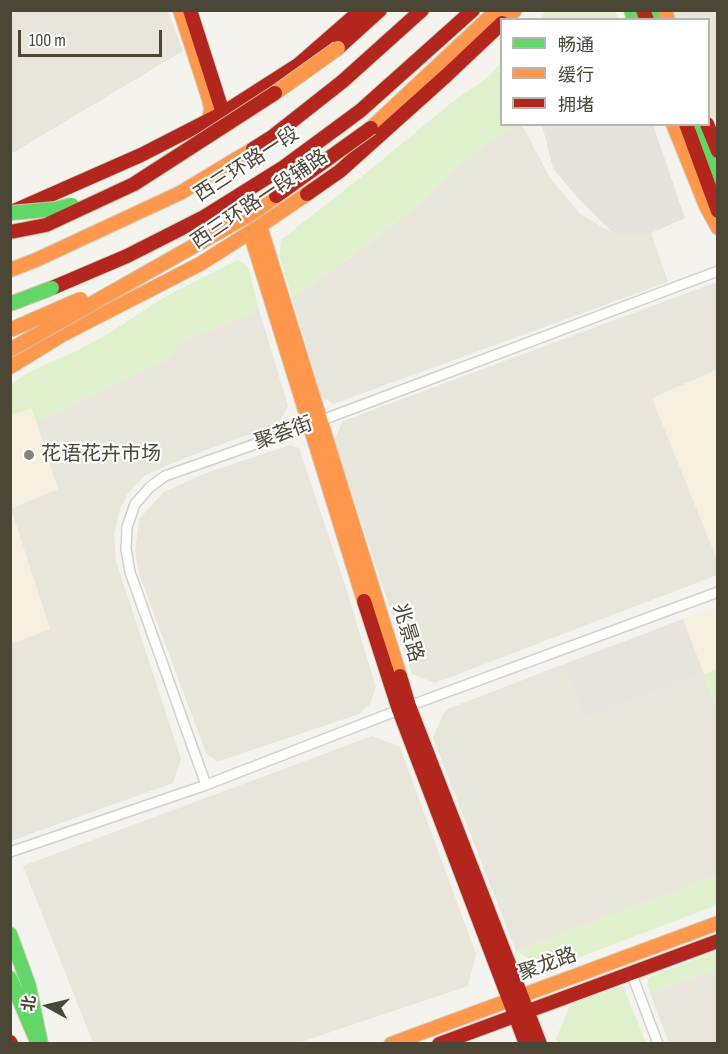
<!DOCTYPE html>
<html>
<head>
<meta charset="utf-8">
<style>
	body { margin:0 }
	#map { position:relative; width:728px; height:1054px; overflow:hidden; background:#f4f3ee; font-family:"Sofia Sans Condensed","Noto Sans SC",sans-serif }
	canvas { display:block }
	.frame { position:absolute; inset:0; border:12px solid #4c4637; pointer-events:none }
	.legend { position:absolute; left:500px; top:18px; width:210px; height:108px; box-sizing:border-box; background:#fff; border:2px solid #b7b5af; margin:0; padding:8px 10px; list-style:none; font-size:18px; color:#4c4637 }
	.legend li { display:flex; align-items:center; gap:12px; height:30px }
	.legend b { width:30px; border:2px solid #b7b5af }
	.north { position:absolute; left:18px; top:976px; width:60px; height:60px; -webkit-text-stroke:4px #fff; paint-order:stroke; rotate:278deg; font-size:16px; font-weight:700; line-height:24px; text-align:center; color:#4c4637 }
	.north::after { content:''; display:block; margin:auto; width:21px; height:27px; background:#4c4637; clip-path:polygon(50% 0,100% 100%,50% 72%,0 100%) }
	.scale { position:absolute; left:18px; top:30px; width:144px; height:27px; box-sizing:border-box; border:3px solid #4c4637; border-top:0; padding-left:8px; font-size:18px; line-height:21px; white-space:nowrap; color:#4c4637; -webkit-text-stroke:4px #fff; paint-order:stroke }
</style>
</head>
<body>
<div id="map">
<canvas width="728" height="1054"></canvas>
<div class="frame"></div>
<ul class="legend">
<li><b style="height:8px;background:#63d668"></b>畅通</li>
<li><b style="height:8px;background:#ff974d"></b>缓行</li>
<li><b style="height:8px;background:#b3261e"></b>拥堵</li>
</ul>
<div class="north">北</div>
<div class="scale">100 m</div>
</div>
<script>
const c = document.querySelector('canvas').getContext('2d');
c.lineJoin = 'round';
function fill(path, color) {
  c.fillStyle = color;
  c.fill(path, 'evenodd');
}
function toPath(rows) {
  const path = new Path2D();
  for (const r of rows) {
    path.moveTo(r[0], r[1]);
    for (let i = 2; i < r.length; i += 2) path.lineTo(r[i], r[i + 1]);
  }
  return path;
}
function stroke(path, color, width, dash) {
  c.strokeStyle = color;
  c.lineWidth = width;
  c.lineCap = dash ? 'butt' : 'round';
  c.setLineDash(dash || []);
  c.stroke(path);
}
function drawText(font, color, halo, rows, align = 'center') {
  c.font = font + ' "Sofia Sans Condensed","Noto Sans SC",sans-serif';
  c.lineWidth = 4.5;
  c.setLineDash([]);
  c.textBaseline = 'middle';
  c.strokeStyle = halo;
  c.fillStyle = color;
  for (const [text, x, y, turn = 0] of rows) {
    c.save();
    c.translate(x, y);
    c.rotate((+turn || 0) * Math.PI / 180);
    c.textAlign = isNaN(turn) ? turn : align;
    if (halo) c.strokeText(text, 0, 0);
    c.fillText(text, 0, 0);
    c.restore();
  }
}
fill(toPath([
	[11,10,168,11,183,51,11,154],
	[673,11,717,11,717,122,712,124,709,114,708,20,676,19],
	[516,124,522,125,550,178,580,214,613,233,651,233,668,282,333,404,321,396,292,298,356,253,419,204,468,157],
	[714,283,717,285,717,370,652,398,717,559,717,575,435,683,412,674,334,440,343,421],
	[259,310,288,406,279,423,182,459,144,476,128,493,120,509,114,533,116,561,181,759,173,783,11,841,11,644,50,629,11,509,57,489,36,421,166,360,181,341],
	[290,445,299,448,344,582,376,687,370,704,359,714,217,762,206,753,139,574,135,551,139,520,148,509,164,492,203,474],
	[564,664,584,719,704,674,717,710,717,876,516,951,433,738,445,710],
	[372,736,400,747,476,954,468,986,298,1043,93,1043,23,866],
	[717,969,717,1043,669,1043,650,993]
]), '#e8e5db');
fill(toPath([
	[717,370,717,559,652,398],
	[31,407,58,489,11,508,11,416],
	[10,509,50,629,11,644,10,644],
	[717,607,717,669,704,674,683,619]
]), '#f7f0e0');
fill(toPath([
	[683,619,704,674,584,719,564,664]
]), '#e7e3dd');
fill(toPath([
	[547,10,615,11,619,19,540,19],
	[501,63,502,124,516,125,468,157,419,204,356,253,292,298,279,255,281,240,370,170,451,103,486,79],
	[237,260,248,266,259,310,181,341,166,360,36,421,31,408,11,416,11,384,29,372,76,351,108,334,163,298],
	[717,669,717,710,704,674],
	[717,876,717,905,548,969,516,951],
	[717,951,717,969,650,993,647,983,649,977],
	[623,986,646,1043,558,1043,556,1039,571,1003]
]), '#dff1cc');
fill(toPath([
	[542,125,653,125,685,218,651,233,613,233,576,196,553,168]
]), '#e3e2dc');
const street = toPath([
	[206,785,130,572,126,549,127,527,135,504,150,487,165,476,309,425,718,271],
	[10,852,206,785,409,706,718,592],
	[631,972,658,1044]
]);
const fast = toPath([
	[631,10,634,20],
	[653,10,657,20],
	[696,124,718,182],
	[10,934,29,986,41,1044],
	[10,978,38,1044]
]);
const slow = toPath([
	[180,10,209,99,211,109,209,120],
	[665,10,668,20],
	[506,20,515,10],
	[673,124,706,206,718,228],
	[371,128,497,10],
	[260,226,400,676],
	[250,232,364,601],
	[10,270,36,260,180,193,253,149],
	[10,367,62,335,200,264,260,226,307,194],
	[391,1044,718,923]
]);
const jam = toPath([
	[190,10,223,113],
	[643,10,647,20],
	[338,48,380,10],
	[686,124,718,211],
	[707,124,718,151],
	[253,149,272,137,343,81,422,10],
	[307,194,340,171,447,75,502,23],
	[14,211,141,155,223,113,298,65,361,10],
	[52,288,127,256,204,217,284,167,360,111,473,10],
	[364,601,399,710,526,1044],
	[400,676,409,706,540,1044],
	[10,1042,11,1044],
	[439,1044,718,941]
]);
stroke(street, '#d2d1cb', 12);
stroke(fast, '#d4d2c4', 16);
stroke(slow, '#d4d2c4', 16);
stroke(jam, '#d4d2c4', 16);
stroke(street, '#fdfdfc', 9);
stroke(fast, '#63d668', 14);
stroke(slow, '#ff974d', 14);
stroke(jam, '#b3261e', 14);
const fastBridge = toPath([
	[10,213,55,209,72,205],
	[10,304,52,288]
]);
const slowBridge = toPath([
	[275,93,338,48],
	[10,330,81,299],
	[10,350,254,212,276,196]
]);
const jamBridge = toPath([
	[276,196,371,128],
	[10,232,46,225,134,184,275,93]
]);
stroke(fastBridge, '#cfc4a6', 16, []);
stroke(slowBridge, '#cfc4a6', 16, []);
stroke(jamBridge, '#cfc4a6', 16, []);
stroke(fastBridge, '#63d668', 14);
stroke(slowBridge, '#ff974d', 14);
stroke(jamBridge, '#b3261e', 14);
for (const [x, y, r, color] of [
	[29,455,6,"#878377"]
]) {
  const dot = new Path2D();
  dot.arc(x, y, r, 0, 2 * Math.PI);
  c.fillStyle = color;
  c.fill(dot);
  stroke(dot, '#fff', 2);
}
drawText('20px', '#4c4637', '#fff', [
	["西三环路一段",247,165,-33],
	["西三环路一段辅路",260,200,-34],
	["聚荟街",284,434,-20],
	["兆景路",407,633,73],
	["聚龙路",548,965,-20]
]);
drawText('20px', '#4c4637', '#fff', [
	["花语花卉市场",41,455]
], 'left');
</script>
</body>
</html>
